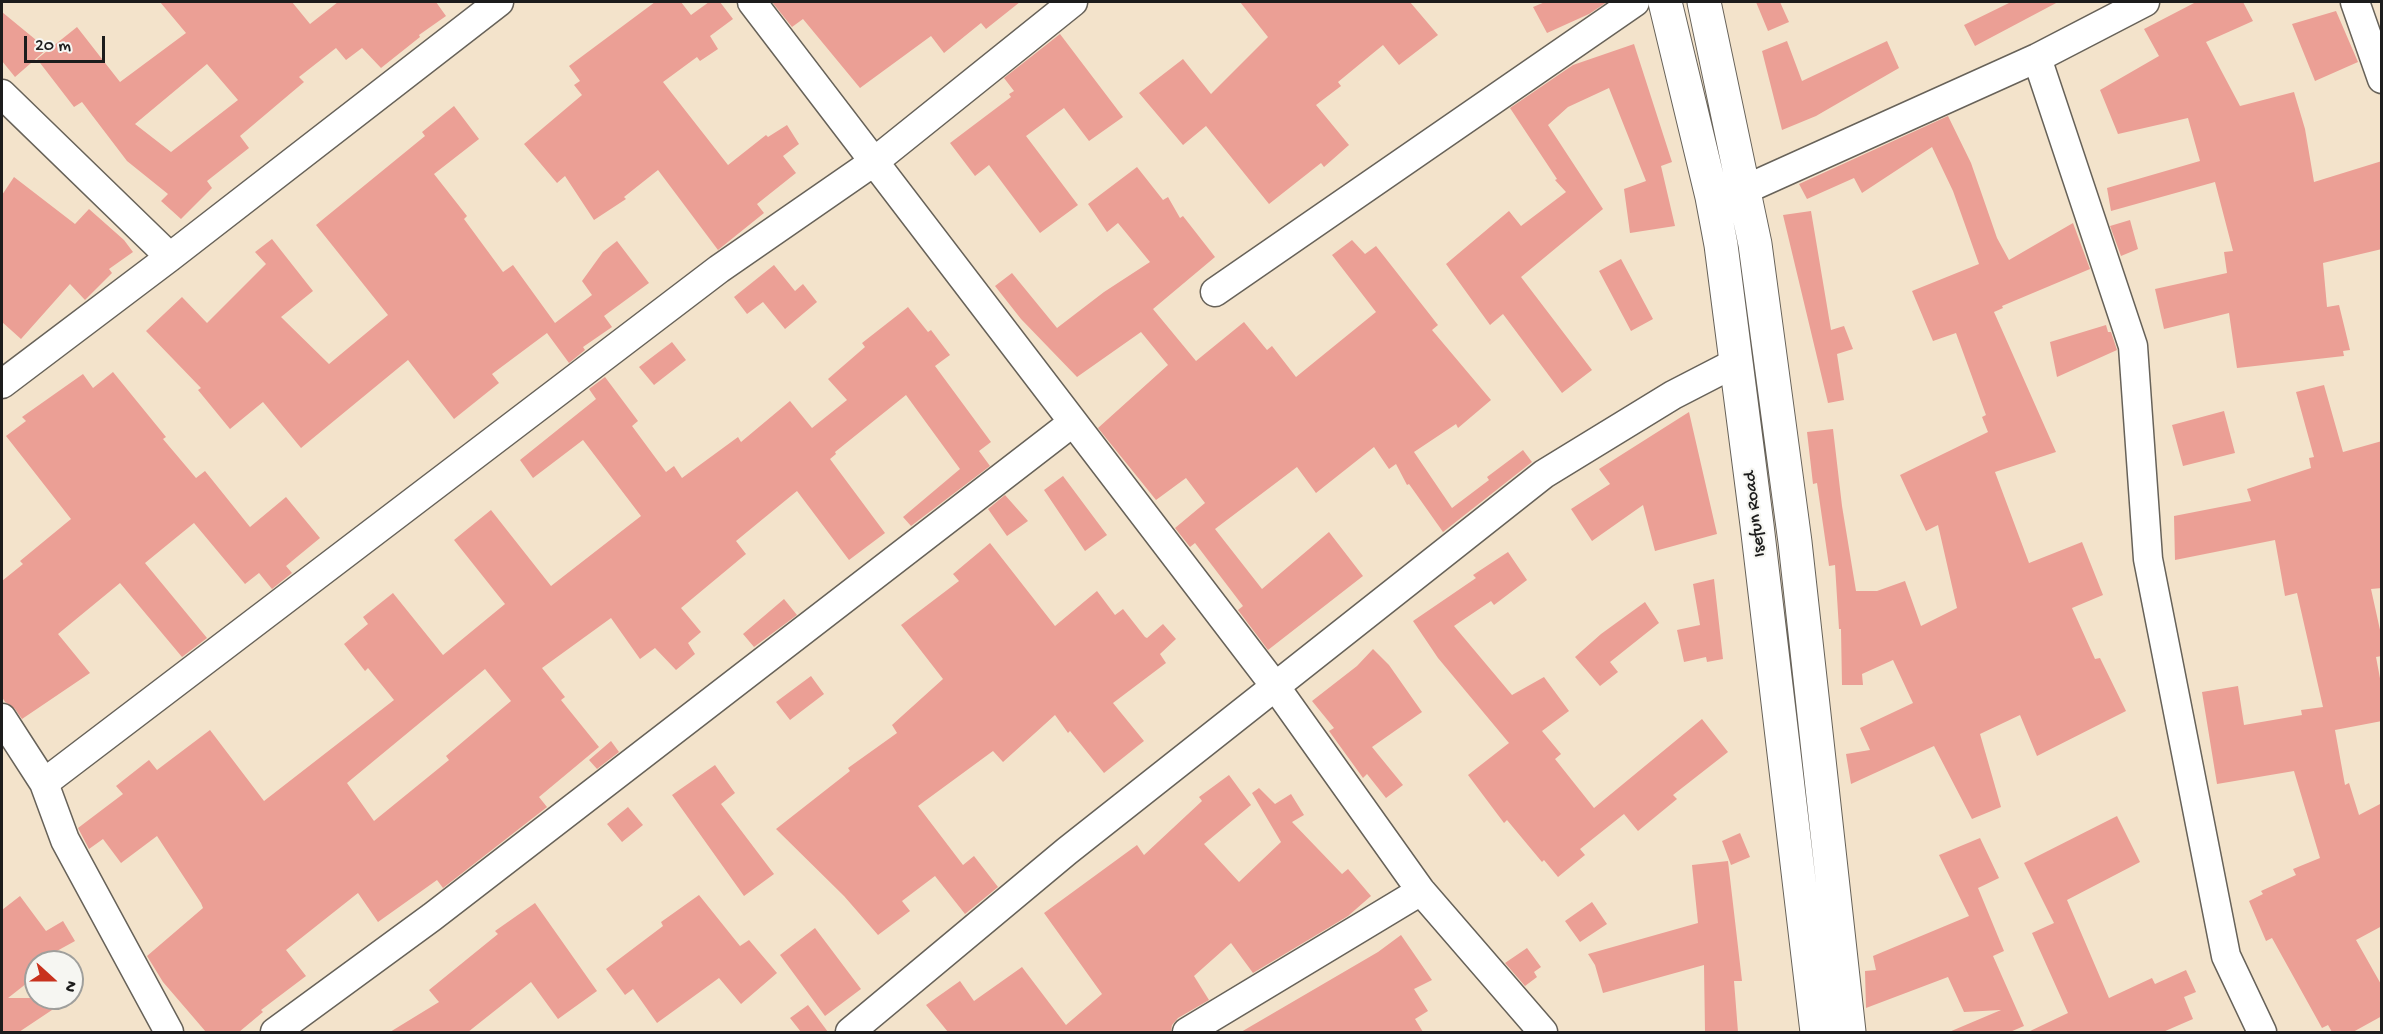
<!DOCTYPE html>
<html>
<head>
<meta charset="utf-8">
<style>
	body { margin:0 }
	#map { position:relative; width:2383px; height:1034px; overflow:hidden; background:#f3e3cb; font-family:"Gochi Hand",sans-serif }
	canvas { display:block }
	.frame { position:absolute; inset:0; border:3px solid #1c1c1c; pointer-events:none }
	.north { position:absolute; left:24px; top:950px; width:60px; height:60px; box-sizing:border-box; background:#f6f6f2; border:2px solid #9f9f9c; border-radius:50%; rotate:111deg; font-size:16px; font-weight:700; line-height:24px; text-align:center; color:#1c1c1c }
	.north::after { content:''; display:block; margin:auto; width:21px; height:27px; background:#c8321e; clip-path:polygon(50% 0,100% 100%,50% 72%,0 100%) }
	.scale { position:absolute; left:24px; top:36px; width:81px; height:27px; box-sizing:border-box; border:3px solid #1c1c1c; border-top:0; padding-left:8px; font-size:18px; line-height:21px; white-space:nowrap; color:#1c1c1c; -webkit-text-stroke:4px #f6f6f2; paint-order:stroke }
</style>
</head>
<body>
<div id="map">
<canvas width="2383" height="1034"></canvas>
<div class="frame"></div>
<div class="north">N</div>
<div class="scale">20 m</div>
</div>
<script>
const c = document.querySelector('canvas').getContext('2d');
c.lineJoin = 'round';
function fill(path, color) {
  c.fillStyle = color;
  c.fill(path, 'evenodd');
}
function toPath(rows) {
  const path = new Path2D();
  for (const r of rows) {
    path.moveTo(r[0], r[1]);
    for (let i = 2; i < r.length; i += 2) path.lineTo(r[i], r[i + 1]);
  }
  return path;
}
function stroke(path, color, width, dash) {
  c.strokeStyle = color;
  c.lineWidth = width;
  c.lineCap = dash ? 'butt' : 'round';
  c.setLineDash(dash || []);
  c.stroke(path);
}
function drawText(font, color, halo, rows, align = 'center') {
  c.font = font + ' "Gochi Hand",sans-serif';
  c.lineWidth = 4.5;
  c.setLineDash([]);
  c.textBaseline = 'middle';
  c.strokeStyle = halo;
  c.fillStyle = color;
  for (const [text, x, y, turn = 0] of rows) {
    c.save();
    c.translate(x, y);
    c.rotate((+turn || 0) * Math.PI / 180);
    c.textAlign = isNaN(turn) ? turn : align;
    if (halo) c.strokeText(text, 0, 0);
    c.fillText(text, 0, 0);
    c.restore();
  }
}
fill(toPath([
	[160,2,292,2,310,24,338,2,436,2,446,16,419,35,420,37,381,68,362,48,346,60,336,48,299,77,304,82,240,136,249,148,207,181,212,188,181,219,161,201,168,194,127,161,82,102,74,107,37,59,77,27,120,82,186,33],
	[207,64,238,100,171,152,135,124],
	[655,2,681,2,691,15,709,2,720,2,733,19,710,36,718,49,700,61,697,57,663,82,728,165,766,135,768,137,787,125,799,144,783,156,796,173,757,204,764,213,718,250,658,170,624,197,626,199,594,220,565,176,557,183,524,144,582,95,574,85,580,81,569,66],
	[772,2,1020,2,986,29,981,23,944,53,931,36,860,88,803,19,792,27],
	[1240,2,1410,2,1438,35,1399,65,1383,45,1338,82,1341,86,1316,105,1349,145,1324,167,1321,163,1269,204,1206,126,1183,145,1139,93,1183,59,1211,94,1268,37],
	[1545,2,1607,2,1589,14,1547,33,1533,7],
	[1756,2,1780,2,1789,22,1768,31],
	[2011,2,2058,2,1975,46,1964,25],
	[2196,2,2243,2,2253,21,2206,42,2240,106,2294,92,2305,129,2314,182,2382,161,2382,249,2323,263,2327,307,2339,305,2350,350,2343,351,2344,356,2237,368,2229,313,2164,329,2155,289,2227,273,2224,252,2233,251,2215,182,2111,211,2107,188,2200,161,2188,118,2118,134,2100,90,2159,56,2144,29],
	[2336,11,2358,62,2315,81,2292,24],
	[2,12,47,49,15,77,2,61],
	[1060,34,1123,117,1089,141,1064,108,1026,136,1078,205,1040,233,989,165,975,176,950,143,1011,97,1009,94,1014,91,1004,78],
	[1787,41,1802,81,1887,41,1899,68,1816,116,1782,130,1762,51],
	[1634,44,1672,162,1661,166,1675,226,1630,233,1624,189,1646,181,1609,88,1568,107,1548,125,1603,209,1521,277,1592,370,1562,393,1503,314,1490,325,1446,264,1509,211,1521,226,1566,192,1555,180,1557,179,1510,108,1573,65],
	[454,106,479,139,434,174,467,216,464,219,503,272,513,265,555,323,592,295,582,281,603,252,617,241,649,283,604,316,612,327,583,347,585,350,569,363,547,333,492,374,499,383,454,419,408,360,301,448,263,402,230,429,198,390,201,388,146,331,182,297,207,323,266,264,255,252,272,239,313,291,281,317,329,364,388,315,316,225,425,136,422,132],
	[1948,116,1971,163,1997,238,2009,260,2073,223,2090,269,2002,306,2003,308,1994,312,2056,452,1995,472,2029,563,2082,542,2103,595,2072,608,2095,659,2100,658,2126,711,2037,756,2020,715,1980,734,2001,807,1972,819,1934,746,1851,784,1846,754,1870,750,1860,728,1913,703,1893,660,1862,674,1863,685,1842,685,1841,629,1839,629,1835,565,1829,566,1817,483,1813,484,1807,432,1833,429,1842,506,1856,591,1877,591,1905,581,1921,626,1957,608,1938,525,1926,531,1900,475,1988,432,1982,417,1986,415,1956,333,1933,341,1912,291,1979,264,1953,191,1932,147,1862,193,1854,178,1807,199,1799,184],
	[1137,167,1163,200,1168,197,1180,218,1183,216,1215,257,1153,309,1196,361,1244,322,1267,350,1272,346,1296,377,1376,312,1332,255,1352,240,1365,254,1376,246,1438,325,1432,330,1491,400,1458,428,1456,424,1414,452,1452,508,1489,480,1487,477,1523,450,1532,462,1443,532,1409,484,1407,485,1396,464,1389,469,1374,447,1316,493,1297,467,1215,529,1262,589,1329,532,1363,576,1268,650,1238,610,1243,606,1195,543,1190,547,1175,528,1205,503,1186,478,1156,500,1098,428,1168,365,1141,332,1077,377,1021,319,995,286,1012,273,1057,328,1104,292,1150,262,1118,223,1107,232,1088,204],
	[14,177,75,224,89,209,124,240,133,252,109,269,112,273,85,300,70,284,21,339,2,322,2,195],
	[1811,211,1831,330,1844,326,1853,349,1837,354,1844,400,1828,403,1783,215],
	[2130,220,2138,249,2121,256,2110,226],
	[1621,259,1653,319,1631,331,1599,271],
	[774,265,795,291,803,284,817,302,785,329,763,302,747,314,734,297],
	[908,307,928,332,931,330,950,355,935,366,991,442,979,451,990,466,911,526,903,517,960,469,906,395,835,452,836,454,830,459,885,533,849,560,797,491,736,541,746,554,681,608,701,632,688,643,695,654,676,670,655,648,640,659,611,618,542,668,565,697,561,700,599,747,539,797,547,807,443,888,437,880,378,922,358,893,286,950,306,976,261,1010,263,1012,239,1032,206,1032,163,982,147,956,203,908,201,903,157,836,121,863,103,839,89,849,78,828,123,794,116,786,149,760,157,770,210,730,264,801,394,700,368,668,365,671,344,644,368,624,363,617,393,593,443,655,505,604,454,540,491,510,551,586,641,516,583,440,533,478,520,460,596,399,589,389,605,377,638,421,632,426,666,472,674,466,682,478,738,437,741,442,790,401,812,428,847,400,828,379,865,347,862,343],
	[485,669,511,701,446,756,449,760,374,821,347,783],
	[2106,325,2108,332,2111,332,2117,350,2057,377,2050,342],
	[672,342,686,360,654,385,639,367],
	[113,372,166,437,163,439,196,478,205,471,250,527,286,497,320,538,286,566,292,573,272,589,259,573,245,584,194,523,145,563,207,638,182,657,120,583,58,634,90,673,22,719,15,709,5,702,2,697,2,581,23,564,20,561,71,519,6,436,26,421,22,417,83,374,93,388],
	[2324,385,2343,452,2382,441,2382,588,2371,589,2382,639,2382,656,2376,657,2382,689,2382,721,2335,730,2345,785,2349,783,2359,815,2382,803,2382,926,2356,940,2382,986,2382,1016,2353,1032,2332,1032,2328,1025,2322,1028,2272,938,2266,941,2249,901,2263,894,2261,891,2296,875,2293,869,2320,858,2294,771,2217,784,2202,692,2238,686,2244,725,2302,715,2301,710,2323,707,2297,593,2285,596,2275,540,2175,560,2174,516,2251,501,2247,489,2311,468,2309,458,2314,457,2296,392],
	[2224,411,2235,453,2183,466,2172,425],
	[1689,412,1717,534,1655,551,1643,505,1592,541,1571,509,1610,484,1599,469],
	[1063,476,1107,535,1085,551,1044,490],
	[1005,495,1028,521,1007,536,988,509],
	[990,543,1055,626,1097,591,1115,615,1123,609,1145,637,1147,638,1163,624,1176,639,1160,654,1166,663,1113,703,1144,741,1104,773,1070,731,1068,733,1055,715,1003,762,993,751,918,806,963,865,974,856,998,887,965,914,935,876,902,901,910,911,878,935,844,896,776,829,850,771,848,768,897,733,892,725,943,679,901,625,959,581,953,574],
	[1508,552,1527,580,1494,605,1491,601,1454,626,1512,695,1544,677,1569,711,1542,731,1561,754,1555,759,1594,808,1702,719,1728,752,1673,795,1677,799,1638,831,1624,814,1580,849,1585,855,1558,877,1544,860,1542,862,1507,820,1504,823,1468,775,1509,743,1438,658,1413,621,1476,578,1473,575],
	[1714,579,1723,659,1707,662,1706,657,1684,662,1677,630,1700,625,1693,584],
	[784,599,797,615,754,647,743,634],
	[1645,602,1659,623,1610,662,1618,672,1600,686,1575,657,1601,634],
	[1373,649,1389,665,1422,712,1372,747,1403,785,1386,798,1367,774,1363,778,1329,731,1334,728,1312,701,1357,666],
	[811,676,824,694,790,720,776,702],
	[611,741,619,752,597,769,589,760],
	[715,765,735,793,721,804,774,874,744,896,672,795],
	[1229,775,1251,805,1204,844,1239,882,1281,842,1252,793,1259,788,1275,804,1291,794,1304,815,1292,822,1342,874,1348,869,1371,896,1348,916,1253,973,1231,943,1194,976,1209,1000,1178,1018,1172,1025,1171,1032,948,1032,926,1005,960,981,974,1001,1022,967,1066,1025,1102,994,1044,913,1137,845,1144,855,1202,801,1199,797],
	[628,807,643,825,622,842,607,824],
	[2117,816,2140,862,2067,900,2109,998,2152,978,2155,984,2186,970,2196,992,2184,997,2193,1019,2163,1032,2028,1032,2068,1013,2032,933,2054,923,2024,863],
	[1740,833,1750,857,1731,865,1722,841],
	[1980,838,1999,878,1978,888,2004,951,1993,956,2024,1026,2010,1032,1949,1032,2001,1010,1964,1012,1948,977,1866,1008,1865,971,1876,970,1873,956,1969,916,1939,855],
	[1728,861,1742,981,1734,981,1738,1032,1705,1032,1704,965,1603,993,1595,965,1588,954,1698,923,1692,865],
	[699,895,740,946,749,940,777,973,741,1004,719,978,657,1023,633,989,625,995,606,969,663,926,661,922],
	[20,896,46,931,63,921,75,941,55,952,60,958,55,962,36,962,36,976,8,998,70,998,19,1032,2,1032,2,910],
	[1592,902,1607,924,1580,942,1565,921],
	[535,903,597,991,558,1019,531,982,468,1032,390,1032,439,1002,429,990,498,934,495,931],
	[815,928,861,989,825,1016,780,955],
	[1401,935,1432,980,1414,989,1428,1011,1415,1019,1423,1032,1241,1032,1378,952],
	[1527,948,1541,967,1534,972,1537,977,1525,986,1505,963],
	[808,1005,828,1032,801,1032,790,1018]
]), '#eb9f95');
const minor = toPath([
	[752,2,1275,686,1421,891,1543,1032],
	[2355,2,2382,79],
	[2037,58,2133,346,2148,559,2226,956,2262,1032],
	[2,94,170,257],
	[1722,195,1744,190,2037,58,2145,2],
	[1215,292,1635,2],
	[2,384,170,257,499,2],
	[2,718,44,783,65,840,169,1032],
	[44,783,719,269,875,161,1073,2],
	[275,1032,432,917,1072,423],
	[850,1032,1067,851,1544,474,1673,395,1737,362],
	[1187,1032,1421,891]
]);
const tertiary = toPath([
	[1665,2,1712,197,1721,245,1757,525,1817,1032],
	[1704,2,1755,244,1795,542,1849,1032]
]);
stroke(minor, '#676259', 31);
stroke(tertiary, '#676259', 35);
stroke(minor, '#fff', 28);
stroke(tertiary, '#fff', 33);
drawText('18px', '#1c1c1c', '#f6f6f2', [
	["Isefun Road",1756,514,-97]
]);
</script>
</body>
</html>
